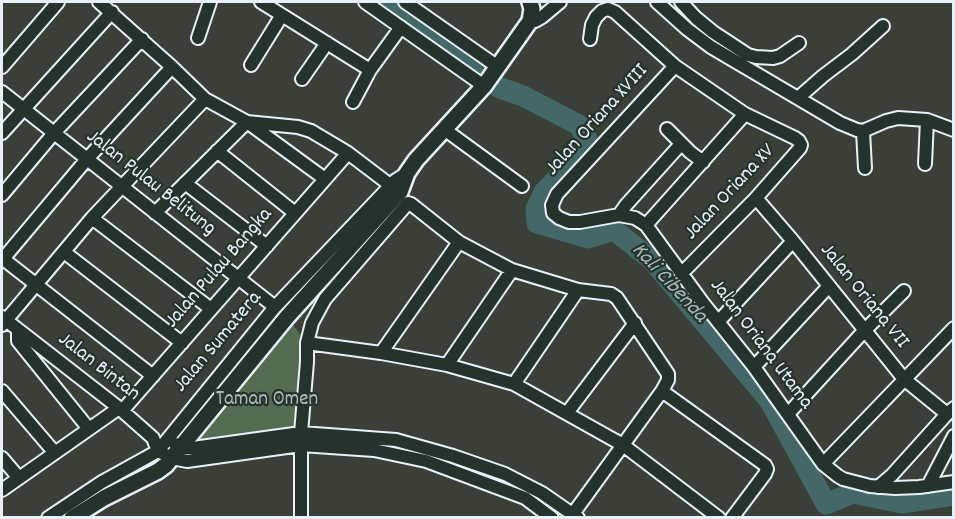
<!DOCTYPE html>
<html>
<head>
<meta charset="utf-8">
<style>
	body { margin:0 }
	#map { position:relative; width:955px; height:519px; overflow:hidden; background:#3a4038; font-family:Dekko,sans-serif }
	canvas { display:block }
	.frame { position:absolute; inset:0; border:3px solid #e8f1f8; pointer-events:none }
</style>
</head>
<body>
<div id="map">
<canvas width="955" height="519"></canvas>
<div class="frame"></div>
</div>
<script>
const c = document.querySelector('canvas').getContext('2d');
c.lineJoin = 'round';
function fill(path, color) {
  c.fillStyle = color;
  c.fill(path, 'evenodd');
}
function toPath(rows) {
  const path = new Path2D();
  for (const r of rows) {
    path.moveTo(r[0], r[1]);
    for (let i = 2; i < r.length; i += 2) path.lineTo(r[i], r[i + 1]);
  }
  return path;
}
function stroke(path, color, width, dash) {
  c.strokeStyle = color;
  c.lineWidth = width;
  c.lineCap = dash ? 'butt' : 'round';
  c.setLineDash(dash || []);
  c.stroke(path);
}
function drawText(font, color, halo, rows, align = 'center') {
  c.font = font + ' Dekko,sans-serif';
  c.lineWidth = 4.5;
  c.setLineDash([]);
  c.textBaseline = 'middle';
  c.strokeStyle = halo;
  c.fillStyle = color;
  for (const [text, x, y, turn = 0] of rows) {
    c.save();
    c.translate(x, y);
    c.rotate((+turn || 0) * Math.PI / 180);
    c.textAlign = isNaN(turn) ? turn : align;
    if (halo) c.strokeText(text, 0, 0);
    c.fillText(text, 0, 0);
    c.restore();
  }
}
fill(toPath([
	[287,317,307,343,301,433,181,447]
]), '#546c52');
stroke(toPath([
	[377,2,422,32,498,87,523,96,579,125,587,139,584,151,544,192,536,209,537,223,588,238,614,230,652,260,770,401,826,504,853,493,902,503,954,495]
]), '#436867', 21);
const minor = toPath([
	[99,2,172,67,205,99,247,122,298,127,311,131,348,153,398,191],
	[261,2,370,70],
	[365,2,484,86],
	[405,2,498,67],
	[657,2,687,29,711,47,840,123,857,130,863,131,886,121,898,118,927,120,954,130],
	[681,2,696,18,713,32,748,55,756,57,773,58,780,56,799,43],
	[530,21,535,21,542,17,560,2],
	[198,38,210,2],
	[590,39,592,25,596,17,602,11,608,9,615,12,675,66,745,114,795,138,799,141,801,145,800,148,756,198,682,273],
	[251,65,282,15],
	[675,66,557,194,552,205,553,213,559,218,569,222,580,222,619,215,635,218,646,225,703,303,754,367,823,464,838,476,843,479,870,486,895,488,919,487,954,482],
	[2,67,58,2],
	[302,79,327,43],
	[2,92,275,307],
	[798,98,823,76,852,54,883,26],
	[353,102,370,70,401,27],
	[444,129,522,186],
	[667,129,690,152,703,162],
	[863,131,865,168],
	[2,133,112,12],
	[217,151,295,213],
	[925,164,927,120],
	[185,183,267,246],
	[2,195,54,133,142,39],
	[756,198,793,241,904,379,947,414],
	[155,213,247,122,325,179],
	[619,215,626,205,681,144],
	[92,218,211,309],
	[646,225,745,114],
	[64,252,182,343],
	[2,258,153,376],
	[3,259,87,159,172,67],
	[2,317,119,408,153,438,158,451,172,458,187,461,301,445,374,450,426,461,525,498,552,518],
	[718,322,793,241],
	[2,325,92,218,205,99],
	[18,330,18,341,89,429],
	[307,343,381,353,447,365,514,384,623,445,719,518],
	[381,353,459,242],
	[447,365,512,270],
	[754,367,829,286],
	[514,384,578,290],
	[2,391,55,453],
	[662,391,765,465,767,469,765,474,732,518],
	[122,411,348,153],
	[567,413,635,323],
	[788,414,864,331,904,291],
	[175,444,186,448,193,448,301,433,396,440,453,456,505,474,542,493,578,518],
	[2,458,19,478],
	[823,464,954,328],
	[928,486,954,436],
	[878,487,892,475,947,414,954,408],
	[2,490,119,408],
	[48,518,102,482,158,451,275,307,396,180,407,173],
	[301,518,301,433,307,362,307,343,312,323,325,299,408,203,411,204,459,242,512,270,578,290,611,294,617,298,668,374,668,380,662,391,570,518]
]);
const tertiary = toPath([
	[72,518,104,498,158,471,166,465,287,317,400,192,407,173,416,160,484,86,530,21,532,9,530,2]
]);
stroke(minor, '#e8f1f8', 16);
stroke(tertiary, '#e8f1f8', 20);
stroke(minor, '#26332d', 12);
stroke(tertiary, '#26332d', 15);
drawText('21px', '#e8f1f8', '#26332d', [
	["Jalan Oriana XVIII",598,121,-48],
	["Jalan Pulau Belitung",150,184,38],
	["Jalan Oriana XV",731,193,-47],
	["Jalan Pulau Bangka",220,269,-49],
	["Jalan Oriana VII",863,297,51],
	["Jalan Sumatera",219,343,-50],
	["Jalan Oriana Utama",760,345,53],
	["Jalan Bintan",98,368,38]
]);
drawText('21px', '#adbcb6', '#26332d', [
	["Taman Omen",267,401]
]);
drawText('italic 22px', '#a6babe', '#26332d', [
	["Kali Cibenda",668,284,47]
]);
</script>
</body>
</html>
